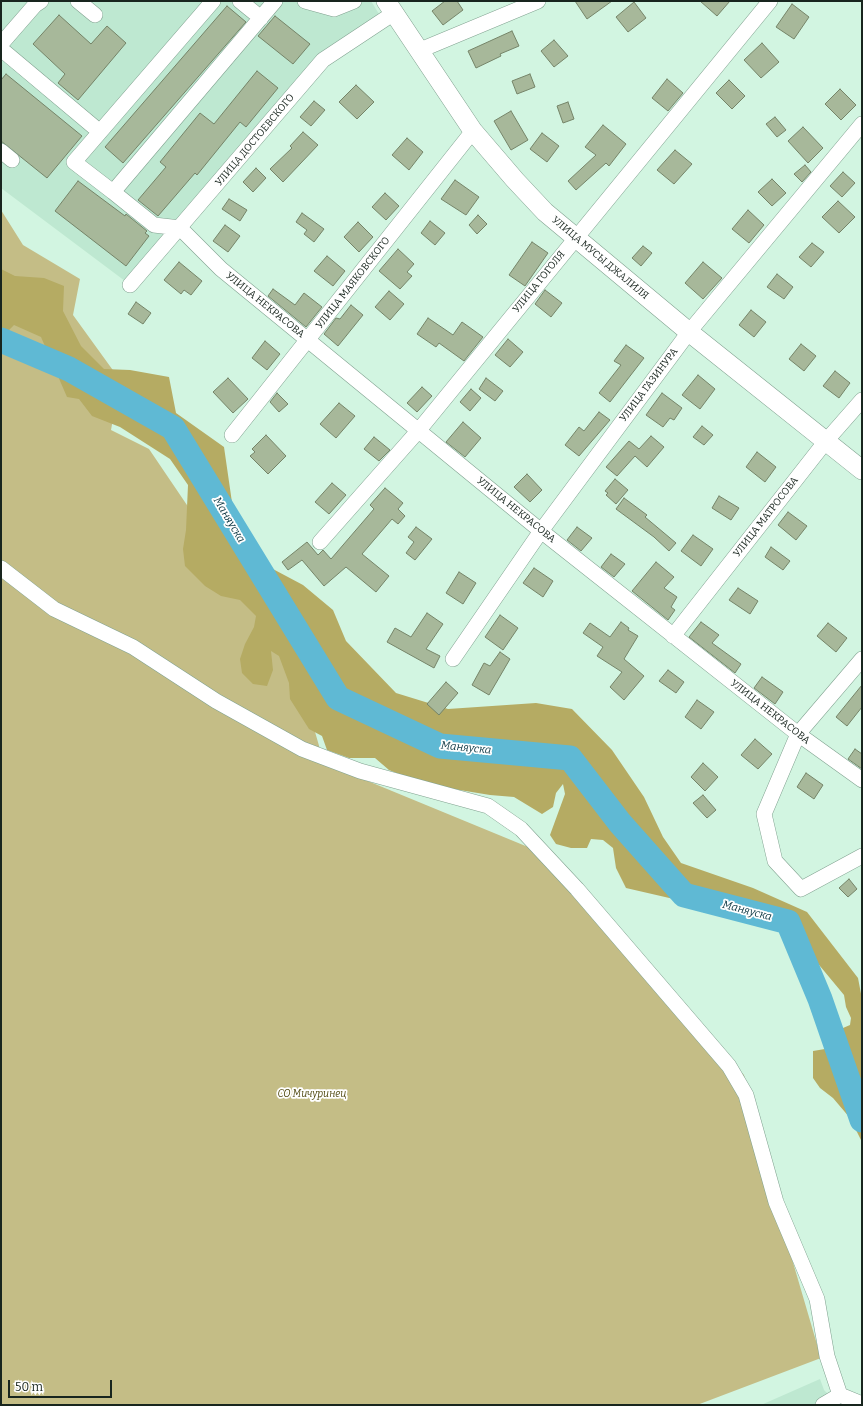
<!DOCTYPE html>
<html>
<head>
<meta charset="utf-8">
<style>
	body { margin:0 }
	#map { position:relative; width:863px; height:1406px; overflow:hidden; background:#d2f5e1; font-family:Bitter,serif }
	canvas { display:block }
	.frame { position:absolute; inset:0; border:2px solid #18251e; pointer-events:none }
	.scale { position:absolute; left:8px; top:1380px; width:104px; height:18px; box-sizing:border-box; border:2px solid #18251e; border-top:0; padding-left:5px; font-size:12px; line-height:14px; white-space:nowrap; color:#18251e; -webkit-text-stroke:3px #fff; paint-order:stroke }
</style>
</head>
<body>
<div id="map">
<canvas width="863" height="1406"></canvas>
<div class="frame"></div>
<div class="scale">50 m</div>
</div>
<script>
const c = document.querySelector('canvas').getContext('2d');
c.lineJoin = 'round';
function fill(path, color) {
  c.fillStyle = color;
  c.fill(path, 'evenodd');
}
function toPath(rows) {
  const path = new Path2D();
  for (const r of rows) {
    path.moveTo(r[0], r[1]);
    for (let i = 2; i < r.length; i += 2) path.lineTo(r[i], r[i + 1]);
  }
  return path;
}
function stroke(path, color, width, dash) {
  c.strokeStyle = color;
  c.lineWidth = width;
  c.lineCap = dash ? 'butt' : 'round';
  c.setLineDash(dash || []);
  c.stroke(path);
}
function drawText(font, color, halo, rows, align = 'center') {
  c.font = font + ' Bitter,serif';
  c.lineWidth = 3.5;
  c.setLineDash([]);
  c.textBaseline = 'middle';
  c.strokeStyle = halo;
  c.fillStyle = color;
  for (const [text, x, y, turn = 0] of rows) {
    c.save();
    c.translate(x, y);
    c.rotate((+turn || 0) * Math.PI / 180);
    c.textAlign = isNaN(turn) ? turn : align;
    if (halo) c.strokeText(text, 0, 0);
    c.fillText(text, 0, 0);
    c.restore();
  }
}
fill(toPath([
	[1,1,371,1,379,14,321,52,125,281,1,188],
	[820,1379,824,1390,839,1405,761,1405]
]), '#bee8d1');
fill(toPath([
	[1,210,23,245,80,279,73,315,120,380,111,430,149,449,296,666,324,763,528,847,744,1075,770,1184,821,1358,697,1405,1,1405]
]), '#c4bd86');
fill(toPath([
	[1,269,15,276,44,278,64,286,63,311,81,346,104,369,130,370,169,377,176,413,224,447,239,551,303,585,333,610,346,641,396,693,448,709,536,703,572,709,612,750,644,797,663,837,681,863,753,888,807,912,858,978,862,999,862,1142,850,1118,833,1098,820,1088,813,1078,813,1051,825,1049,829,1046,843,1028,850,1025,851,1018,846,1007,844,995,810,954,804,944,780,929,756,918,626,888,616,868,613,848,603,840,591,839,587,848,571,848,556,844,550,835,565,794,563,784,556,793,553,807,542,814,514,797,490,795,423,784,389,770,375,758,349,758,327,750,322,736,309,729,290,699,289,683,279,656,271,651,273,670,267,686,253,684,242,673,240,659,245,644,254,627,256,616,240,600,221,596,205,586,185,566,183,549,186,530,188,485,170,459,120,427,92,416,79,399,67,397,41,337,14,325,1,338]
]), '#b5ab63');
stroke(toPath([
	[1,340,69,369,173,428,338,698,440,746,570,758,620,823,684,895,788,922,820,999,862,1120]
]), '#5fb9d4', 25);
const building = toPath([
	[445,1,457,1,463,10,443,25,432,11,445,1],
	[575,1,612,1,587,19,575,1],
	[700,1,730,1,717,16,700,1],
	[634,2,646,18,628,32,616,17,634,2],
	[792,4,809,17,794,39,776,27,792,4],
	[227,6,246,22,123,163,105,147,227,6],
	[59,15,91,44,107,26,126,43,78,100,58,83,65,74,33,44,59,15],
	[275,16,310,44,293,64,258,36,275,16],
	[512,31,519,46,500,54,501,56,476,68,468,51,512,31],
	[554,40,568,56,554,67,541,51,554,40],
	[762,43,779,62,761,78,744,60,762,43],
	[257,71,278,88,246,127,240,122,197,175,195,173,158,216,138,200,166,167,160,162,200,113,214,124,257,71],
	[6,74,82,136,47,178,1,141,1,80,6,74],
	[530,74,535,87,517,94,512,81,530,74],
	[667,79,683,93,668,111,652,98,667,79],
	[729,80,745,96,732,109,716,93,729,80],
	[356,85,374,102,357,119,339,102,356,85],
	[840,89,856,105,841,120,825,104,840,89],
	[314,101,325,110,311,126,300,117,314,101],
	[568,102,574,119,563,123,557,106,568,102],
	[511,111,528,140,511,150,494,121,511,111],
	[775,117,786,130,777,137,766,124,775,117],
	[603,125,626,144,609,166,606,163,576,190,568,181,596,155,585,147,603,125],
	[803,127,823,148,808,163,788,141,803,127],
	[303,132,318,145,283,182,270,169,292,148,290,146,303,132],
	[542,133,559,146,547,162,530,149,542,133],
	[407,138,423,152,409,170,392,155,407,138],
	[675,150,692,164,674,184,657,170,675,150],
	[805,165,811,172,802,182,794,174,805,165],
	[256,168,266,178,253,192,243,182,256,168],
	[843,172,855,183,842,197,830,186,843,172],
	[772,179,786,193,772,206,758,192,772,179],
	[455,180,479,197,466,215,441,199,455,180],
	[78,181,125,216,126,214,147,231,145,233,149,236,126,266,55,211,78,181],
	[385,193,399,206,386,220,372,207,385,193],
	[229,199,247,210,240,221,222,209,229,199],
	[838,201,855,217,839,233,822,217,838,201],
	[748,210,764,225,749,243,732,229,748,210],
	[302,213,324,229,314,242,304,234,307,230,296,222,302,213],
	[478,215,487,224,477,234,469,225,478,215],
	[430,221,445,233,435,245,421,233,430,221],
	[358,222,373,237,359,252,344,237,358,222],
	[225,225,240,236,228,252,213,241,225,225],
	[532,242,548,253,525,286,509,275,532,242],
	[812,243,824,252,811,267,799,257,812,243],
	[643,246,652,253,641,266,632,258,643,246],
	[398,249,414,264,407,272,412,276,400,289,379,271,398,249],
	[327,256,345,271,333,286,314,271,327,256],
	[179,262,202,281,191,295,184,290,181,294,164,280,179,262],
	[703,262,722,278,703,299,685,283,703,262],
	[777,274,793,287,784,299,767,287,777,274],
	[273,289,295,305,304,293,322,307,306,327,268,296,273,289],
	[545,290,562,303,551,317,535,304,545,290],
	[389,291,404,304,390,320,375,307,389,291],
	[136,302,151,313,143,324,128,314,136,302],
	[351,305,363,315,338,346,324,334,336,318,340,319,351,305],
	[751,310,766,322,754,337,739,325,751,310],
	[428,318,453,335,462,322,483,337,464,361,439,343,436,347,417,334,428,318],
	[508,339,523,352,510,367,495,355,508,339],
	[265,341,280,354,267,370,252,358,265,341],
	[801,344,816,356,804,371,789,359,801,344],
	[626,345,644,358,610,402,599,393,621,365,614,361,626,345],
	[835,371,850,383,839,398,823,386,835,371],
	[698,375,715,389,700,409,682,395,698,375],
	[228,378,248,399,233,413,213,392,228,378],
	[486,378,503,391,495,401,479,389,486,378],
	[422,387,432,396,417,412,407,403,422,387],
	[471,389,481,398,470,411,460,402,471,389],
	[277,393,288,404,279,412,270,402,277,393],
	[662,393,682,408,674,420,670,418,663,427,646,415,662,393],
	[339,403,355,416,336,438,320,424,339,403],
	[599,412,610,420,579,456,565,445,579,427,584,431,599,412],
	[463,422,481,438,465,457,446,442,463,422],
	[702,426,713,435,704,445,693,437,702,426],
	[266,435,286,456,268,474,250,456,255,452,252,449,266,435],
	[651,436,664,447,647,467,635,456,617,476,606,467,629,441,639,449,651,436],
	[374,437,390,450,379,461,364,449,374,437],
	[757,452,776,467,765,482,746,467,757,452],
	[527,474,542,490,530,502,514,487,527,474],
	[615,479,628,490,616,504,606,495,608,493,605,491,615,479],
	[332,483,346,495,329,514,315,502,332,483],
	[385,488,403,503,398,509,405,516,398,524,392,519,362,554,389,576,376,592,346,567,324,586,302,560,288,570,282,562,307,542,318,555,323,550,331,559,374,509,370,505,385,488],
	[719,496,739,508,731,520,712,508,719,496],
	[624,498,647,515,645,517,676,543,669,551,654,537,616,509,624,498],
	[788,512,807,526,796,540,778,525,788,512],
	[416,527,432,539,415,560,406,553,414,542,408,537,416,527],
	[577,527,592,538,581,551,567,540,577,527],
	[693,535,713,549,701,566,681,551,693,535],
	[771,547,790,561,783,570,765,557,771,547],
	[611,554,625,564,614,577,601,567,611,554],
	[656,562,674,577,664,588,677,597,671,607,675,610,668,620,632,591,656,562],
	[534,568,553,581,543,597,523,583,534,568],
	[459,572,476,583,463,604,446,593,459,572],
	[738,588,758,601,750,614,729,600,738,588],
	[427,613,443,624,426,649,440,656,434,668,387,642,395,628,411,637,427,613],
	[500,615,518,628,503,650,485,637,500,615],
	[621,622,629,628,628,630,638,636,624,659,644,676,624,700,610,687,622,672,597,656,603,647,583,633,590,623,610,637,621,622],
	[701,622,719,635,712,643,741,664,735,673,689,637,701,622],
	[828,623,847,638,836,652,817,636,828,623],
	[500,652,510,659,489,695,472,685,484,663,490,666,500,652],
	[668,670,684,682,676,693,659,681,668,670],
	[762,677,783,692,775,704,754,688,762,677],
	[446,682,458,693,439,715,427,704,446,682],
	[862,685,862,707,847,726,836,717,862,685],
	[697,700,714,712,701,729,685,717,697,700],
	[755,739,772,754,758,769,741,755,755,739],
	[855,749,862,754,862,769,848,759,855,749],
	[703,763,718,777,705,791,691,777,703,763],
	[806,773,823,785,814,799,797,787,806,773],
	[703,795,716,810,707,818,693,803,703,795],
	[849,879,857,889,848,897,839,888,849,879]
]);
fill(building, '#a7b89a');
stroke(building, '#758468', 1);
const minor = toPath([
	[78,1,95,15],
	[240,1,261,18],
	[275,1,113,192,154,225,180,228,221,269,541,531,798,734,862,780],
	[305,1,334,9,354,1],
	[1,44,35,5,41,1],
	[1,49,100,132],
	[418,51,538,1],
	[1,151,12,160],
	[113,192,74,162,213,1],
	[130,285,323,60,394,13],
	[232,435,473,131],
	[320,542,419,430,770,1],
	[1,568,54,609,133,647,216,701,302,749,360,771,488,806,521,829,577,889,729,1066,746,1095,776,1202,817,1299,827,1356,840,1395],
	[673,636,826,441,862,400],
	[453,659,541,531,689,332,862,124],
	[862,659,798,734,764,814,775,861,801,889,862,856],
	[840,1395,862,1404],
	[823,1405,840,1395]
]);
const major = toPath([
	[386,1,473,131,515,180,545,212,689,332,862,470]
]);
stroke(minor, '#81a290', 16);
stroke(major, '#81a290', 20);
stroke(minor, '#fff', 15);
stroke(major, '#fff', 19);
drawText('10px', '#18251e', '#fff', [
	["УЛИЦА ДОСТОЕВСКОГО",255,140,-50],
	["УЛИЦА МУСЫ ДЖАЛИЛЯ",600,258,40],
	["УЛИЦА ГОГОЛЯ",539,282,-51],
	["УЛИЦА МАЯКОВСКОГО",353,283,-52],
	["УЛИЦА НЕКРАСОВА",265,305,39],
	["УЛИЦА ГАЗИНУРА",649,385,-53],
	["УЛИЦА НЕКРАСОВА",516,510,39],
	["УЛИЦА МАТРОСОВА",766,517,-52],
	["УЛИЦА НЕКРАСОВА",770,712,38]
]);
drawText('italic 10px', '#504910', '#fff', [
	["СО Мичуринец",312,1094]
]);
drawText('italic 11px', '#0a3541', '#fff', [
	["Маняуска",229,520,59],
	["Маняуска",466,748,6],
	["Маняуска",747,911,15]
]);
</script>
</body>
</html>
